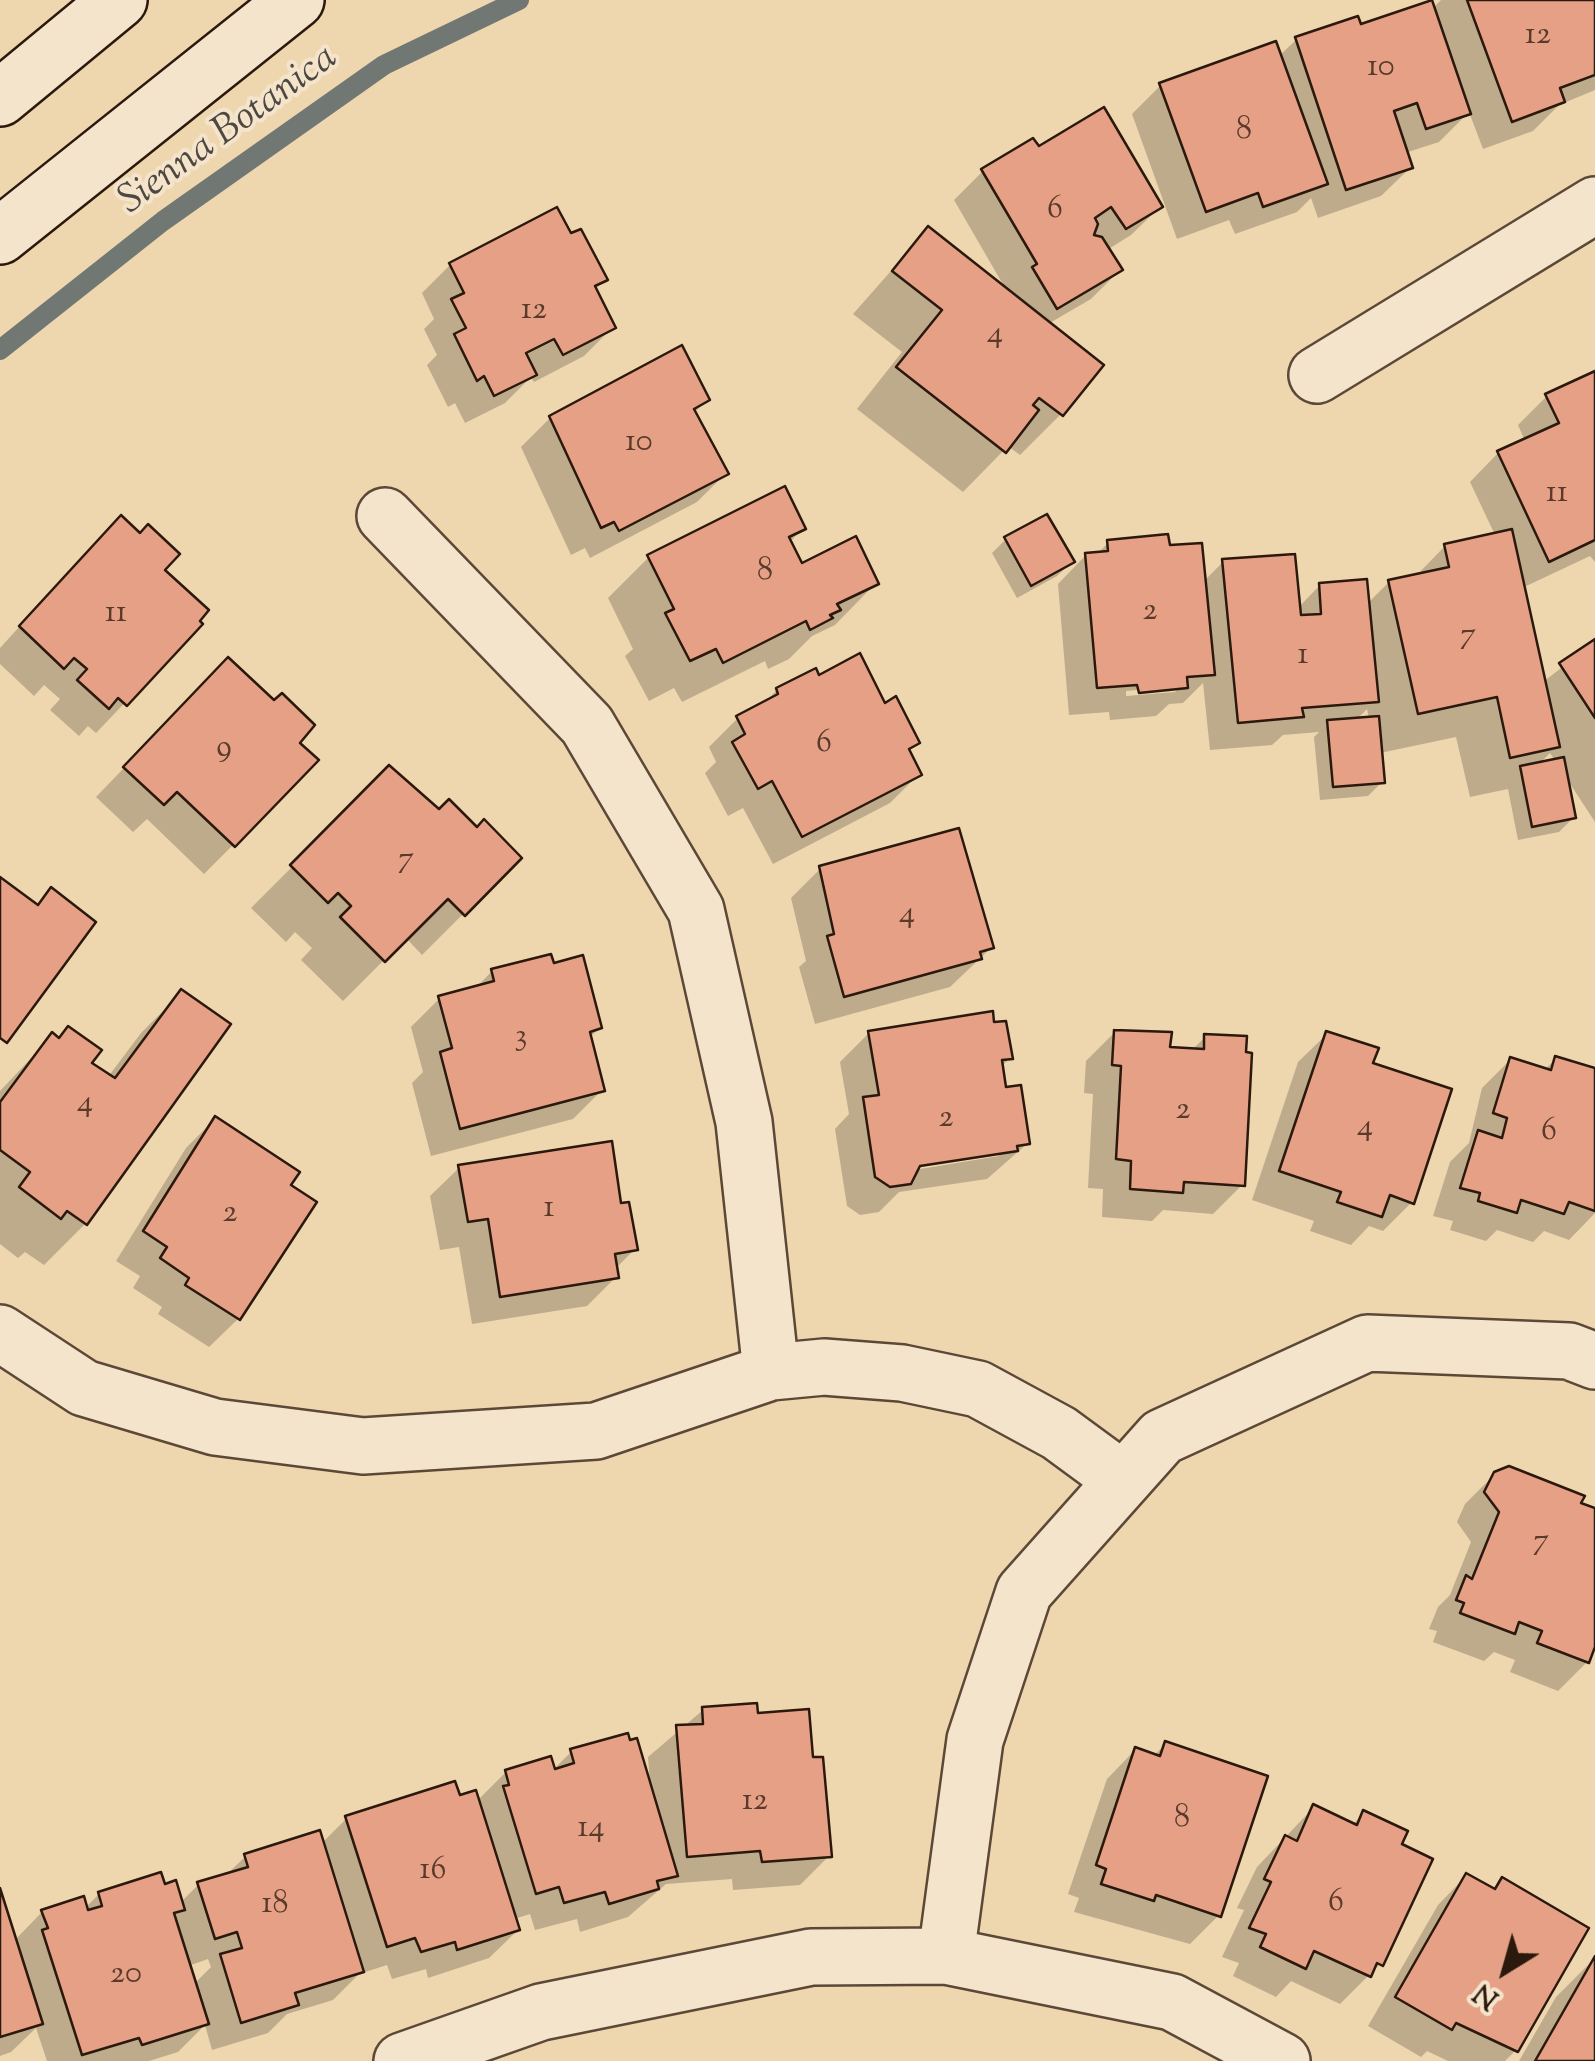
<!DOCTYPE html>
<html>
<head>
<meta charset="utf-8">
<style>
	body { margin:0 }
	#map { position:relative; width:1595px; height:2061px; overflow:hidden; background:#eed6af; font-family:"Sorts Mill Goudy",serif }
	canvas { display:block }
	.north { position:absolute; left:1455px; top:1921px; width:100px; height:100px; -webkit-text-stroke:8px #f4e4cb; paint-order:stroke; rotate:217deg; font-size:28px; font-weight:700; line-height:40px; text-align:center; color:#2b190d }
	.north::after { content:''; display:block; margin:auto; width:35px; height:45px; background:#2b190d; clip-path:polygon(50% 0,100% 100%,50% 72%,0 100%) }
</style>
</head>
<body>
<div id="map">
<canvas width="1595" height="2061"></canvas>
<div class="north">N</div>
</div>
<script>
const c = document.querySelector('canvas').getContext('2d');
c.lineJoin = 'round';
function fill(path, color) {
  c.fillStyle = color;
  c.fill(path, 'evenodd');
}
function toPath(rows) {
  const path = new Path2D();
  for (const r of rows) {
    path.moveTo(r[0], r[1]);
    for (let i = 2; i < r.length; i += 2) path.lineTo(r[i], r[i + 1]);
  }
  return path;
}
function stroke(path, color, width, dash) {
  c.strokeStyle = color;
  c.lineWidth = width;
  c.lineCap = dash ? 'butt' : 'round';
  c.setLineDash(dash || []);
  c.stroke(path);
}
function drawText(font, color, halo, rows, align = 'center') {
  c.font = font + ' "Sorts Mill Goudy",serif';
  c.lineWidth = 8;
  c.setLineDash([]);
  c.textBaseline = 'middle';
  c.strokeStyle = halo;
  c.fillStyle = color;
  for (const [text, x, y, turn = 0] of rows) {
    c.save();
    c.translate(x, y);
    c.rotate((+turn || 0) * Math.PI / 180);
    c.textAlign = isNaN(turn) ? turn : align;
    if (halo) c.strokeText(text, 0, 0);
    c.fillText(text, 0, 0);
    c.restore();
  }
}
fill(toPath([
	[1441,0,1595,0,1595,90,1559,105,1533,131,1483,149,1469,112,1439,142,1405,153,1410,168,1381,196,1318,218,1311,198,1297,212,1235,234,1229,220,1177,239,1132,114,1161,85,1279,56,1296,40,1433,8],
	[1038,150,1160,207,1131,235,1107,250,1120,270,1091,299,1048,324,1061,414,1020,455,1008,446,963,492,857,409,902,352,853,314,928,229,1008,293,954,200,983,171],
	[570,237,605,279,594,290,613,327,584,356,534,382,531,377,505,403,465,423,455,403,448,407,427,365,437,355,424,329,434,319,422,293,450,265],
	[1595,373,1595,562,1590,556,1522,588,1543,682,1595,642,1595,822,1565,776,1573,818,1559,832,1518,840,1508,789,1470,797,1456,737,1380,753,1382,782,1368,796,1320,800,1314,737,1319,732,1283,735,1272,745,1210,750,1203,683,1183,703,1169,704,1156,716,1110,720,1109,712,1069,715,1058,584,1086,555,1096,555,1108,543,1167,548,1203,582,1223,562,1298,608,1320,585,1367,604,1389,582,1415,577,1445,546,1495,535,1470,482,1498,453,1525,441,1518,425,1547,396],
	[1181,686,1175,692,1126,696,1126,691],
	[1367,709,1369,719,1356,720],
	[1550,753,1556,762,1538,765],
	[707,400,694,413,726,473,697,502,590,558,585,548,571,555,521,447,550,418],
	[803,528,789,543,801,566,876,583,835,625,812,636,789,659,768,669,765,661,682,702,674,688,649,701,625,656,633,649,608,598,649,557],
	[140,536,200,624,96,733,88,726,79,736,50,710,60,699,44,685,34,696,0,664,0,648,92,547],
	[1006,539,1072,562,1057,576,1017,598,992,553],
	[818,678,884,706,917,743,907,752,919,774,890,803,773,864,743,808,728,816,705,773,716,762,709,747,738,718,761,706,777,690],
	[200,689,296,743,233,845,204,874,147,819,133,832,96,797],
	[390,769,439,812,519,858,422,955,406,938,343,1001,301,960,312,948,295,932,286,942,251,908],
	[820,869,992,947,950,987,815,1024,799,967,806,961,791,898],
	[492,971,600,1028,589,1038,602,1090,573,1119,431,1156,412,1083,423,1072,411,1027,440,998,475,989],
	[182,992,85,1224,44,1265,25,1252,18,1258,0,1244,0,1091,52,1036,108,1077,141,1033],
	[992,1025,1010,1058,1000,1068,1004,1090,1028,1143,987,1179,899,1192,879,1212,860,1215,847,1206,835,1129,849,1114,840,1062,869,1033],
	[999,1151,999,1156,908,1171,907,1166],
	[1115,1032,1167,1050,1191,1051,1205,1037,1242,1185,1213,1214,1163,1210,1152,1221,1102,1217,1103,1189,1088,1188,1093,1094,1084,1093,1086,1061],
	[1327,1034,1370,1065,1412,1202,1383,1231,1369,1226,1351,1245,1310,1231,1314,1221,1252,1200,1298,1062],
	[1511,1059,1544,1070,1556,1059,1595,1071,1595,1213,1569,1240,1544,1231,1533,1242,1497,1230,1486,1241,1450,1230,1453,1221,1433,1216,1450,1162,1469,1143,1482,1088],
	[215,1119,287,1186,238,1319,209,1347,158,1314,162,1307,133,1288,140,1276,116,1261,186,1148],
	[459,1168,619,1206,635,1249,615,1269,616,1277,587,1306,472,1324,459,1247,440,1250,430,1196],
	[1495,1474,1595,1511,1595,1640,1587,1662,1558,1691,1510,1672,1515,1660,1494,1652,1484,1661,1433,1642,1437,1631,1429,1629,1438,1607,1450,1595,1471,1542,1457,1522,1465,1504],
	[703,1710,755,1716,811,1759,829,1856,800,1885,733,1890,732,1879,666,1884,628,1917,580,1932,577,1919,535,1930,530,1914,514,1919,518,1930,489,1958,428,1978,426,1969,392,1979,387,1965,359,1974,333,2000,287,2014,268,2033,212,2050,205,2025,178,2052,149,2061,47,2061,36,2028,11,2052,0,2056,0,1897,14,1941,42,1912,85,1908,99,1894,163,1887,180,1903,199,1884,225,1876,246,1856,322,1843,347,1818,459,1798,477,1801,506,1772,553,1770,571,1752,650,1783,648,1757],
	[208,1959,211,1967,194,1984,188,1966],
	[1166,1744,1219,1915,1190,1944,1074,1912,1079,1898,1068,1894,1107,1779,1135,1750,1153,1756],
	[1314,1807,1352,1825,1364,1813,1380,1964,1340,2004,1291,1981,1276,1997,1233,1976,1239,1963,1222,1957,1244,1910,1237,1908,1257,1867],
	[1466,1876,1492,1890,1502,1880,1516,2050,1505,2061,1448,2061,1427,2051,1421,2057,1368,2026,1438,1905],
	[1595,1958,1595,2061,1519,2061,1556,1997]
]), '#0003');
stroke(toPath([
	[0,350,163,221,384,65,519,0]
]), '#717773', 20);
const building = toPath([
	[1432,0,1471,114,1426,129,1417,103,1394,111,1413,168,1346,190,1295,37,1358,16,1361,24,1432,0],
	[1467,0,1595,0,1595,75,1560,88,1565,102,1512,122,1467,0],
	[1276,41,1328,184,1263,207,1258,193,1206,212,1159,83,1276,41],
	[1104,107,1163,207,1126,229,1111,207,1095,218,1098,224,1094,235,1102,237,1123,270,1057,309,1032,267,1037,264,981,169,1033,138,1039,146,1104,107],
	[557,207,571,233,581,229,608,280,595,286,616,328,563,355,554,339,526,353,537,375,494,396,484,376,477,381,454,334,466,328,451,299,464,293,449,263,557,207],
	[928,226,1104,365,1063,416,1039,398,1033,405,1039,410,1006,453,896,367,942,310,892,271,928,226],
	[682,345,710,400,694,409,729,474,619,531,614,522,601,528,549,416,682,345],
	[1595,371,1595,540,1549,562,1497,451,1559,423,1545,394,1595,371],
	[785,486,806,529,789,537,802,563,856,536,879,584,837,604,841,610,830,615,833,618,810,630,806,621,723,663,716,649,690,661,665,613,674,609,647,555,785,486],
	[1047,514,1075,562,1031,586,1004,537,1047,514],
	[121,515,140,533,148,524,180,554,165,570,209,610,200,621,203,624,127,706,118,698,109,709,77,680,87,669,74,658,64,669,19,626,121,515],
	[1512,529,1560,747,1510,758,1497,697,1418,714,1388,580,1449,567,1444,544,1512,529],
	[1168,534,1170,545,1202,543,1215,675,1187,677,1188,688,1139,693,1137,685,1097,688,1085,553,1108,551,1107,540,1168,534],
	[1295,554,1301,615,1321,614,1319,583,1367,579,1379,702,1302,708,1304,717,1238,723,1222,559,1295,554],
	[1595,639,1595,718,1559,663,1595,639],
	[860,653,885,703,896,696,920,743,909,749,922,775,802,837,772,781,758,789,732,742,745,734,736,716,778,694,776,688,816,668,819,675,860,653],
	[228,657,274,700,282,693,315,725,300,743,319,760,235,847,177,792,164,805,123,767,228,657],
	[1379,716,1385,783,1333,787,1327,720,1379,716],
	[1564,757,1576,818,1532,827,1520,766,1564,757],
	[389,765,439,809,449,799,477,827,484,819,522,858,465,916,448,899,385,962,340,917,351,906,338,893,328,903,290,865,389,765],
	[959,828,994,948,980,952,982,959,844,997,827,936,834,934,819,866,959,828],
	[0,877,38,905,51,887,96,922,7,1043,0,1038,0,877],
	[551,954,554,963,583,955,602,1028,590,1032,605,1091,460,1129,440,1052,452,1048,438,996,494,981,491,969,551,954],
	[181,989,231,1024,87,1225,67,1211,61,1219,19,1187,30,1172,0,1150,0,1102,52,1032,59,1038,68,1026,102,1050,92,1063,115,1078,181,989],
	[993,1011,994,1022,1006,1021,1013,1059,1002,1060,1006,1087,1021,1085,1030,1144,1017,1146,1018,1151,920,1166,911,1184,890,1187,875,1177,863,1097,879,1095,868,1031,993,1011],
	[1114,1030,1172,1032,1170,1047,1204,1049,1204,1034,1247,1036,1246,1052,1252,1053,1245,1186,1184,1182,1183,1193,1130,1189,1131,1161,1116,1159,1121,1066,1112,1065,1114,1030],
	[1326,1031,1379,1048,1373,1063,1452,1089,1414,1204,1390,1195,1382,1217,1337,1202,1341,1192,1279,1171,1326,1031],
	[1555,1056,1595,1068,1595,1211,1569,1202,1564,1214,1521,1200,1517,1213,1478,1201,1480,1193,1460,1188,1478,1130,1502,1138,1507,1118,1493,1113,1510,1057,1551,1070,1555,1056],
	[215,1116,300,1172,291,1185,317,1202,240,1320,185,1285,189,1278,160,1258,167,1247,143,1231,215,1116],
	[612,1141,621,1203,629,1202,638,1250,615,1254,619,1278,500,1297,488,1219,468,1222,458,1165,612,1141],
	[1509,1466,1585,1496,1581,1503,1595,1508,1595,1647,1589,1663,1537,1643,1542,1631,1519,1622,1515,1634,1460,1613,1464,1603,1456,1600,1466,1575,1472,1579,1499,1512,1484,1492,1494,1472,1509,1466],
	[757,1703,758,1713,809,1709,813,1757,823,1757,832,1857,762,1862,760,1851,687,1857,676,1725,703,1724,702,1707,757,1703],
	[628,1733,630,1740,637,1738,678,1876,657,1881,659,1889,609,1904,605,1892,564,1903,559,1887,536,1894,503,1786,509,1785,505,1770,551,1756,555,1769,574,1763,570,1749,628,1733],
	[1165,1741,1268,1776,1221,1917,1156,1895,1154,1901,1101,1884,1106,1869,1096,1865,1135,1747,1160,1756,1165,1741],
	[455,1781,460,1795,476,1790,520,1930,457,1950,455,1942,421,1952,415,1938,387,1947,345,1816,455,1781],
	[1313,1804,1357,1825,1363,1810,1408,1831,1402,1844,1433,1859,1383,1966,1377,1963,1371,1977,1314,1951,1306,1969,1260,1947,1266,1934,1249,1928,1271,1882,1264,1879,1285,1835,1297,1841,1313,1804],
	[320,1830,364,1972,295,1993,299,2005,241,2023,220,1954,242,1948,237,1932,215,1939,197,1882,248,1867,244,1854,320,1830],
	[161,1872,165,1884,176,1880,185,1910,174,1913,209,2024,142,2045,139,2038,82,2055,42,1930,48,1928,41,1910,84,1896,88,1910,102,1906,98,1892,161,1872],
	[1466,1873,1495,1889,1502,1877,1589,1928,1518,2052,1456,2023,1452,2030,1395,1997,1466,1873],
	[0,1888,43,2024,0,2037,0,1888],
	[1595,1956,1595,2061,1535,2061,1595,1956]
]);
fill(building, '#e5a086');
stroke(building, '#2b190d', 2.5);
const street = toPath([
	[1317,375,1595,205],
	[385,516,587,725,696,910,744,1122,771,1372],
	[0,1333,84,1388,215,1427,363,1446,596,1431,771,1372,824,1367,902,1373,978,1389,1059,1433,1123,1480],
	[946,1956,975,1740,1024,1592,1162,1437,1367,1343,1569,1351,1595,1361],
	[402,2061,541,2012,811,1957,946,1956,1172,2002,1282,2061]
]);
const secondary = toPath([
	[0,98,119,0],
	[0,236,296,0]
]);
stroke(street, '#5c4836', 60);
stroke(secondary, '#2b190d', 60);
stroke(street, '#f4e4cb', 55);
stroke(secondary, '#f4e4cb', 55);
drawText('32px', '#5a3b2b', null, [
	["12",1538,38],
	["10",1381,70],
	["8",1244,133],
	["6",1055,212],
	["12",534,313],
	["4",995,337],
	["10",639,445],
	["11",1557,496],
	["8",765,574],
	["2",1150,614],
	["11",116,616],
	["7",1468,638],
	["1",1303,658],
	["6",824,746],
	["9",224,751],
	["7",406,862],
	["4",907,917],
	["3",521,1040],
	["4",85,1106],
	["2",1183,1113],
	["2",946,1121],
	["4",1365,1130],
	["6",1549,1134],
	["1",549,1211],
	["2",230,1216],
	["7",1541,1544],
	["12",755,1804],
	["8",1182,1821],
	["14",591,1831],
	["16",433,1873],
	["6",1336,1905],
	["18",275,1907],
	["20",126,1977]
]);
drawText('italic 40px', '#4e4840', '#f4e4cb', [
	["Sienna Botanica",230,132,-36]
]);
</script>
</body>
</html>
